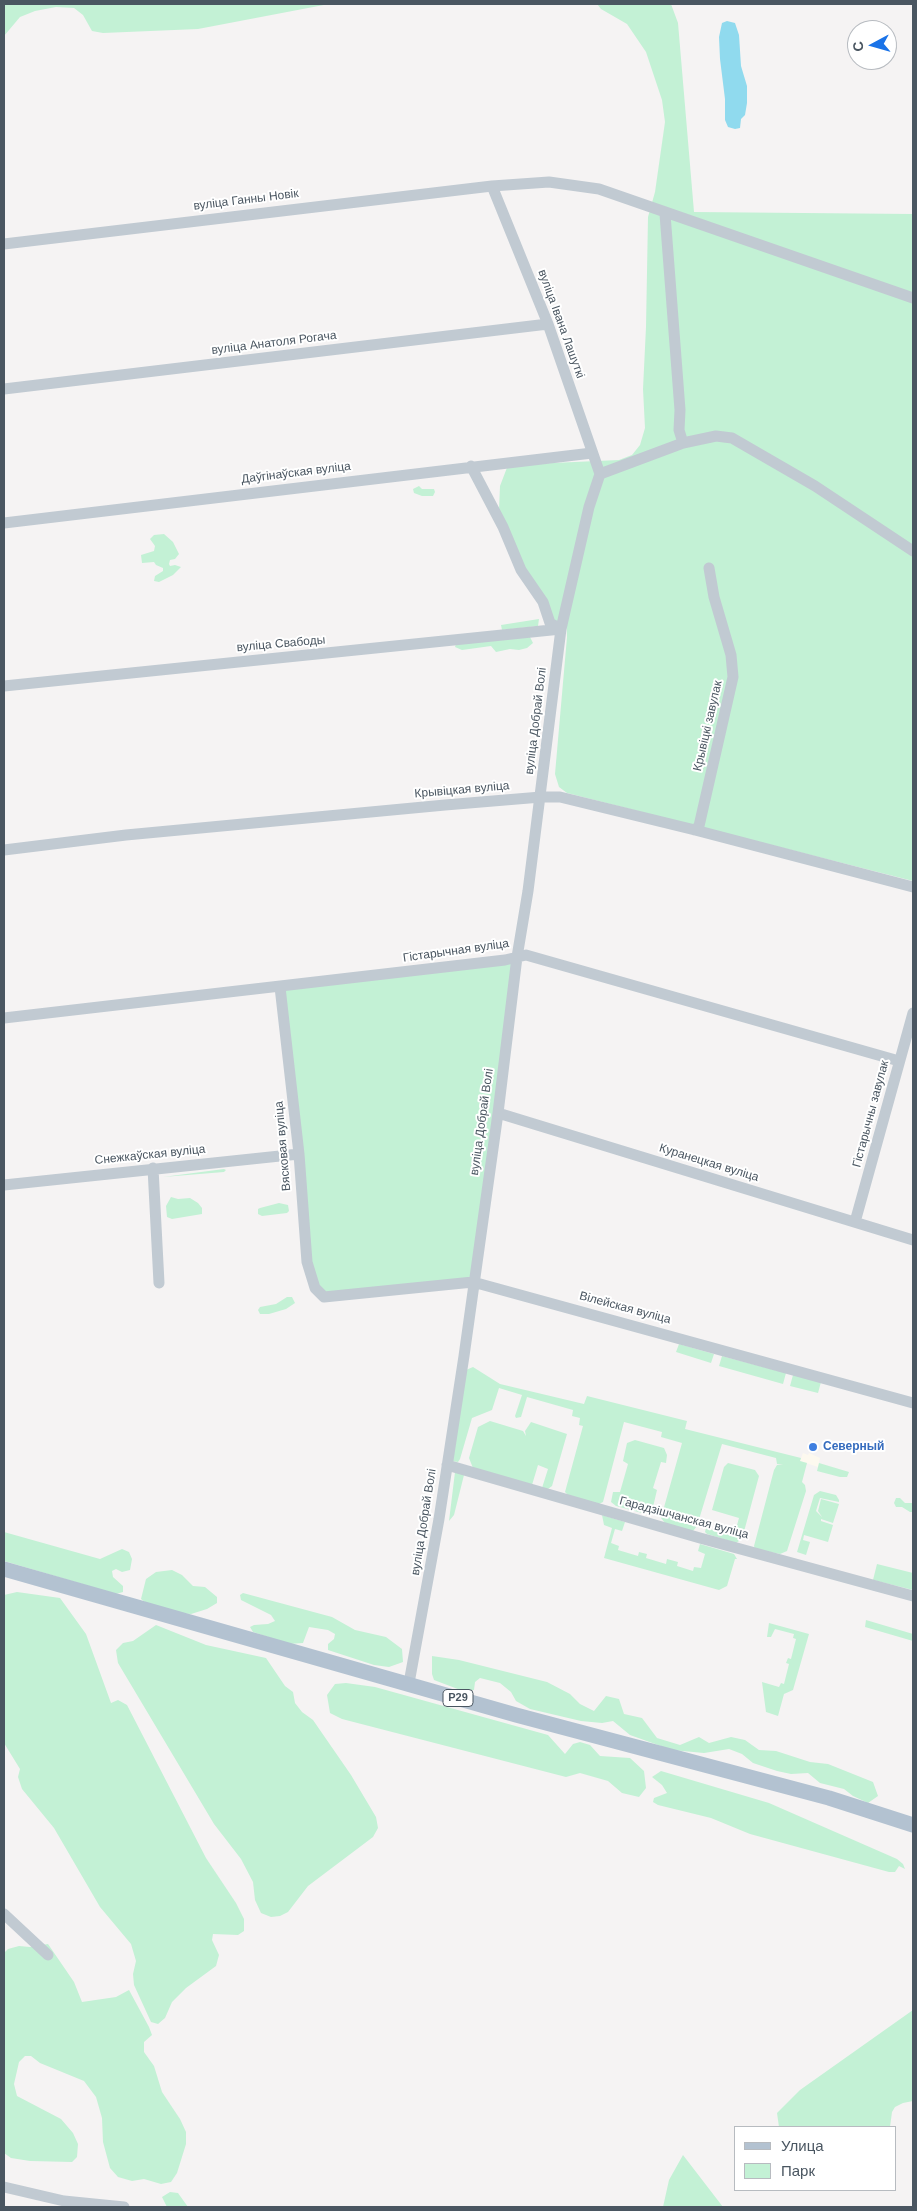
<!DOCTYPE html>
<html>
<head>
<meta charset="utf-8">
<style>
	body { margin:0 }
	#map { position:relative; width:917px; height:2211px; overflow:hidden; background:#f5f3f3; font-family:Arial,sans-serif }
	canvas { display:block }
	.frame { position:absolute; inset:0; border:5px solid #4a5661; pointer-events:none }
	.legend { position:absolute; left:734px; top:2126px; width:162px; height:65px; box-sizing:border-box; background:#fff; border:1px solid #b7bbc0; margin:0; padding:6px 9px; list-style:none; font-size:15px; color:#4a5661 }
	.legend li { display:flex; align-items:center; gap:10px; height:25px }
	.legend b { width:25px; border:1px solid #b7bbc0 }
	.north { position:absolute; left:847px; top:20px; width:50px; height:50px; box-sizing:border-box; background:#fff; border:1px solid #b7bbc0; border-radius:50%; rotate:264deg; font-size:14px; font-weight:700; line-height:20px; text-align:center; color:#4a5661 }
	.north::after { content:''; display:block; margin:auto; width:18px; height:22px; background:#1a73e8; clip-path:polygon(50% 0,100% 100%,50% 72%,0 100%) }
</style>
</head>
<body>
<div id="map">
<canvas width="917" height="2211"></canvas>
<div class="frame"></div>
<ul class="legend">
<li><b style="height:6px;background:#b3c2d1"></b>Улица</li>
<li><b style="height:14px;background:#c3f1d5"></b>Парк</li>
</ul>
<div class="north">С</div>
</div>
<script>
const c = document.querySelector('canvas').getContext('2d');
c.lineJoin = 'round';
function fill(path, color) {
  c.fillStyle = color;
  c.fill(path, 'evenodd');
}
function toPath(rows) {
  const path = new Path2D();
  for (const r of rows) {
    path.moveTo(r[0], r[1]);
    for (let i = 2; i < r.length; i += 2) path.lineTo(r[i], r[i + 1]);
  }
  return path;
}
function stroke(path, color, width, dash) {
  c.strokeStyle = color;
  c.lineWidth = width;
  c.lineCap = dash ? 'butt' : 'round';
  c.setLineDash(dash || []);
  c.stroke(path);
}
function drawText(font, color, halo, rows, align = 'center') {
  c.font = font + ' Arial,sans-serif';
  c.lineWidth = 4;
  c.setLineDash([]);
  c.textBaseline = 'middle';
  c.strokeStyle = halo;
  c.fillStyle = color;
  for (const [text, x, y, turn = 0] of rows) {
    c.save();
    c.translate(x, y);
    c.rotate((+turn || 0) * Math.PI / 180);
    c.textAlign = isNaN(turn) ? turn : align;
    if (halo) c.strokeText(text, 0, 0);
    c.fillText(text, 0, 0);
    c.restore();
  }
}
fill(toPath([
	[803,1453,808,1455,809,1453,820,1458,818,1467,800,1461]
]), '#fdf9ef');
fill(toPath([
	[4,4,329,4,198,29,103,33,92,31,83,15,74,8,56,7,35,11,20,17,4,36],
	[597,4,671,4,678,23,694,212,913,214,913,881,567,793,559,787,555,774,567,637,566,613,561,629,550,623,499,510,500,486,508,465,619,460,632,455,640,445,645,428,643,389,646,327,648,217,655,192,665,122,662,100,646,52,627,24,601,9],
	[419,486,422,489,434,489,435,492,433,496,422,496,414,493,413,489],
	[164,534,173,542,179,554,175,559,170,560,169,564,170,566,175,565,181,567,173,575,159,582,154,581,155,576,163,571,163,568,156,565,154,562,142,563,141,555,154,551,155,546,150,539,154,535],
	[539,619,538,626,502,630,501,625],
	[530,637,533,643,527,648,519,650,510,649,496,652,491,646,462,650,455,647,456,644],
	[517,957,473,1282,334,1297,315,1288,280,987],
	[224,1169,226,1170,224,1172,163,1177],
	[171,1197,178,1199,190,1198,198,1203,202,1208,202,1214,172,1219,167,1217,166,1206],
	[279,1203,288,1205,289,1211,287,1213,262,1216,258,1214,258,1209,260,1208],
	[287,1297,292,1297,295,1303,286,1309,269,1314,260,1314,258,1310,260,1307,276,1304],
	[679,1344,714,1354,711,1363,676,1352],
	[722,1356,786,1373,783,1384,719,1366],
	[473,1367,500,1384,584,1404,587,1396,687,1421,685,1429,801,1458,800,1461,807,1463,802,1482,805,1485,806,1491,787,1551,780,1554,755,1549,754,1546,774,1470,777,1465,783,1464,777,1464,776,1458,722,1444,697,1526,693,1531,665,1523,661,1518,682,1443,661,1437,662,1432,624,1422,603,1502,599,1504,568,1495,565,1492,583,1426,579,1425,580,1418,572,1416,573,1410,527,1397,521,1417,516,1418,515,1416,522,1395,499,1388,492,1410,472,1418,460,1459,458,1462,452,1461,466,1370],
	[793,1375,821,1382,818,1393,790,1386],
	[490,1421,523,1431,526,1436,525,1431,531,1422,567,1434,552,1486,548,1489,542,1488,548,1469,538,1465,532,1485,473,1468,469,1458,478,1427],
	[635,1440,664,1448,667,1455,666,1463,661,1462,653,1488,657,1490,653,1507,650,1512,646,1514,616,1506,611,1502,613,1492,620,1492,628,1464,623,1461,627,1443],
	[728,1463,755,1470,759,1476,742,1539,736,1543,707,1534,705,1532,706,1528,734,1536,739,1518,712,1510,724,1467],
	[819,1463,849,1472,847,1477,840,1477,817,1471],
	[455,1472,464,1475,454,1515,449,1521],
	[820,1491,836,1495,839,1500,839,1502,820,1498,816,1511,822,1517,818,1511,821,1499,839,1504,833,1523,821,1519,821,1521,833,1525,828,1542,804,1535,803,1540,810,1542,806,1555,797,1552,814,1495],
	[896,1498,900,1498,905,1503,913,1503,913,1512,910,1512,902,1507,896,1507,894,1503],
	[602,1515,625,1522,622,1531,615,1529,611,1543,619,1546,618,1550,638,1556,639,1552,647,1554,646,1558,666,1564,667,1559,678,1562,677,1566,693,1571,694,1567,701,1568,705,1554,698,1551,700,1544,734,1554,737,1559,735,1559,727,1586,719,1590,604,1558,612,1528,604,1525],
	[4,1532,100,1559,122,1549,129,1552,132,1559,130,1570,122,1572,116,1569,112,1571,113,1577,123,1586,123,1592,116,1594,4,1561],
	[877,1564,913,1573,913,1590,873,1580],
	[172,1570,182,1575,193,1586,205,1587,217,1597,217,1603,207,1609,191,1614,177,1613,146,1603,141,1599,146,1579,156,1572],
	[17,1592,60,1598,86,1634,111,1703,118,1700,127,1705,206,1858,236,1903,244,1919,244,1931,238,1935,213,1934,212,1940,219,1955,216,1966,186,1988,172,2002,165,2018,158,2024,151,2022,134,1985,133,1974,136,1961,131,1944,100,1907,54,1828,22,1789,18,1777,20,1769,4,1743,4,1595],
	[243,1593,332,1617,355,1630,386,1637,402,1649,403,1662,389,1667,374,1665,328,1650,328,1644,334,1639,335,1634,328,1630,309,1627,303,1643,289,1644,253,1632,250,1627,254,1625,268,1624,275,1621,271,1615,241,1600,240,1595],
	[866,1620,913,1634,913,1641,865,1627],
	[769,1623,809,1634,793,1690,784,1694,778,1716,766,1712,762,1682,779,1687,781,1683,784,1684,789,1664,786,1663,788,1658,791,1659,796,1639,793,1638,794,1634,775,1629,771,1637,767,1637],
	[156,1625,206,1645,266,1658,285,1686,293,1692,295,1703,302,1712,313,1720,351,1775,376,1817,378,1828,373,1837,308,1886,288,1912,280,1916,271,1917,261,1913,255,1900,253,1882,241,1859,214,1824,118,1663,116,1650,123,1643,133,1641],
	[432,1656,459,1660,547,1682,570,1694,580,1704,594,1711,606,1696,619,1699,624,1714,642,1718,657,1738,680,1745,699,1737,709,1743,731,1737,745,1740,759,1750,776,1751,810,1762,828,1764,873,1782,878,1796,868,1803,853,1796,844,1789,820,1783,808,1773,791,1774,777,1771,753,1763,742,1754,729,1749,704,1753,672,1750,630,1735,613,1721,602,1723,581,1721,530,1709,516,1701,511,1692,500,1683,480,1678,475,1682,474,1690,463,1691,434,1680,432,1674],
	[346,1683,375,1687,548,1735,565,1754,573,1744,580,1742,590,1745,600,1756,630,1758,644,1771,646,1788,639,1797,622,1793,608,1781,580,1773,566,1777,342,1719,330,1713,327,1695,335,1684],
	[661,1771,769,1803,897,1859,903,1864,905,1869,899,1866,895,1872,889,1872,750,1834,711,1818,658,1805,653,1802,654,1798,667,1793,662,1785,652,1777],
	[48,1944,74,1982,82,2002,116,1997,129,1990,149,2027,152,2035,144,2042,144,2052,154,2066,162,2092,180,2119,186,2132,186,2144,177,2173,171,2182,161,2184,144,2179,132,2181,118,2177,110,2168,103,2142,102,2118,96,2097,84,2081,40,2063,31,2056,25,2056,19,2062,14,2084,17,2096,61,2119,73,2133,78,2144,77,2157,72,2162,30,2161,11,2158,4,2153,4,1953,8,1949,19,1946,30,1947],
	[913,2010,913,2101,903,2103,895,2107,892,2112,890,2127,779,2127,777,2113,800,2090],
	[683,2155,723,2207,663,2207,669,2180],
	[170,2192,178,2193,188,2207,167,2207,162,2197]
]), '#c3f1d5');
fill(toPath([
	[727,21,735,23,739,35,741,66,747,86,747,103,745,115,741,119,740,128,735,129,728,127,725,120,725,99,720,59,719,37,722,23]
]), '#90daee');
stroke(toPath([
	[492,186,548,324,600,474],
	[665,214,680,410,679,430,683,443],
	[4,244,492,186,549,182,599,189,913,298],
	[4,389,548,324],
	[471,466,503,527,521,570,543,602,550,623,561,629],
	[600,474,683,443,716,436,732,438,815,486,913,551],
	[4,523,592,453],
	[4,686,561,629],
	[695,830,699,826,733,677,731,655,714,597,709,568],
	[4,850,126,835,445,805,541,797,560,797,695,830,913,887],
	[280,987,299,1154,307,1262,315,1288,324,1297,473,1282,913,1403],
	[4,1018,505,960,526,955,899,1061],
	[498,1113,913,1240],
	[153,1168,159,1283],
	[4,1185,299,1154],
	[855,1222,913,1013],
	[447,1465,700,1538,913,1596],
	[409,1683,439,1519,464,1356,498,1113,517,957,528,891,561,629,589,507,600,474],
	[4,1914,48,1955],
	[4,2187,64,2201,124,2207]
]), '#c1cad2', 11);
stroke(toPath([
	[4,1569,516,1715,829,1798,913,1825]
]), '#b3c2d1', 15);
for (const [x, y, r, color] of [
	[813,1447,5,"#3f7fe0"]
]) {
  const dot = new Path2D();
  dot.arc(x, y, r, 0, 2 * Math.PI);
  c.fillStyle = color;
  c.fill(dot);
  stroke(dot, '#fff', 2);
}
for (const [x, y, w] of [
	[458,1698,30]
]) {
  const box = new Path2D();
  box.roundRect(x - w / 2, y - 8.5, w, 17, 4);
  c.fillStyle = '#fff';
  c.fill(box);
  stroke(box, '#4a5661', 1);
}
drawText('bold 11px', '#4a5661', null, [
	["Р29",458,1698]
]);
drawText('12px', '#4a5661', '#fff', [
	["вуліца Ганны Новік",246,200,-7],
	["вуліца Івана Лашуткі",561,324,70],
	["вуліца Анатоля Рогача",274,343,-7],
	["Даўгінаўская вуліца",296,473,-7],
	["вуліца Свабоды",281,644,-5],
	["вуліца Добрай Волі",536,721,-83],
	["Крывіцкі завулак",708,726,-77],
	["Крывіцкая вуліца",462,790,-5],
	["Гістарычная вуліца",456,951,-8],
	["Гістарычны завулак",871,1114,-75],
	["вуліца Добрай Волі",482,1122,-82],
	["Вясковая вуліца",283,1146,-95],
	["Снежкаўская вуліца",150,1155,-6],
	["Куранецкая вуліца",709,1163,17],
	["Вілейская вуліца",625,1308,15],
	["Гарадзішчанская вуліца",684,1518,15],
	["вуліца Добрай Волі",424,1522,-81]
]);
drawText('bold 12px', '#366cbe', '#fff', [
	["Северный",823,1447]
], 'left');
</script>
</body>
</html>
